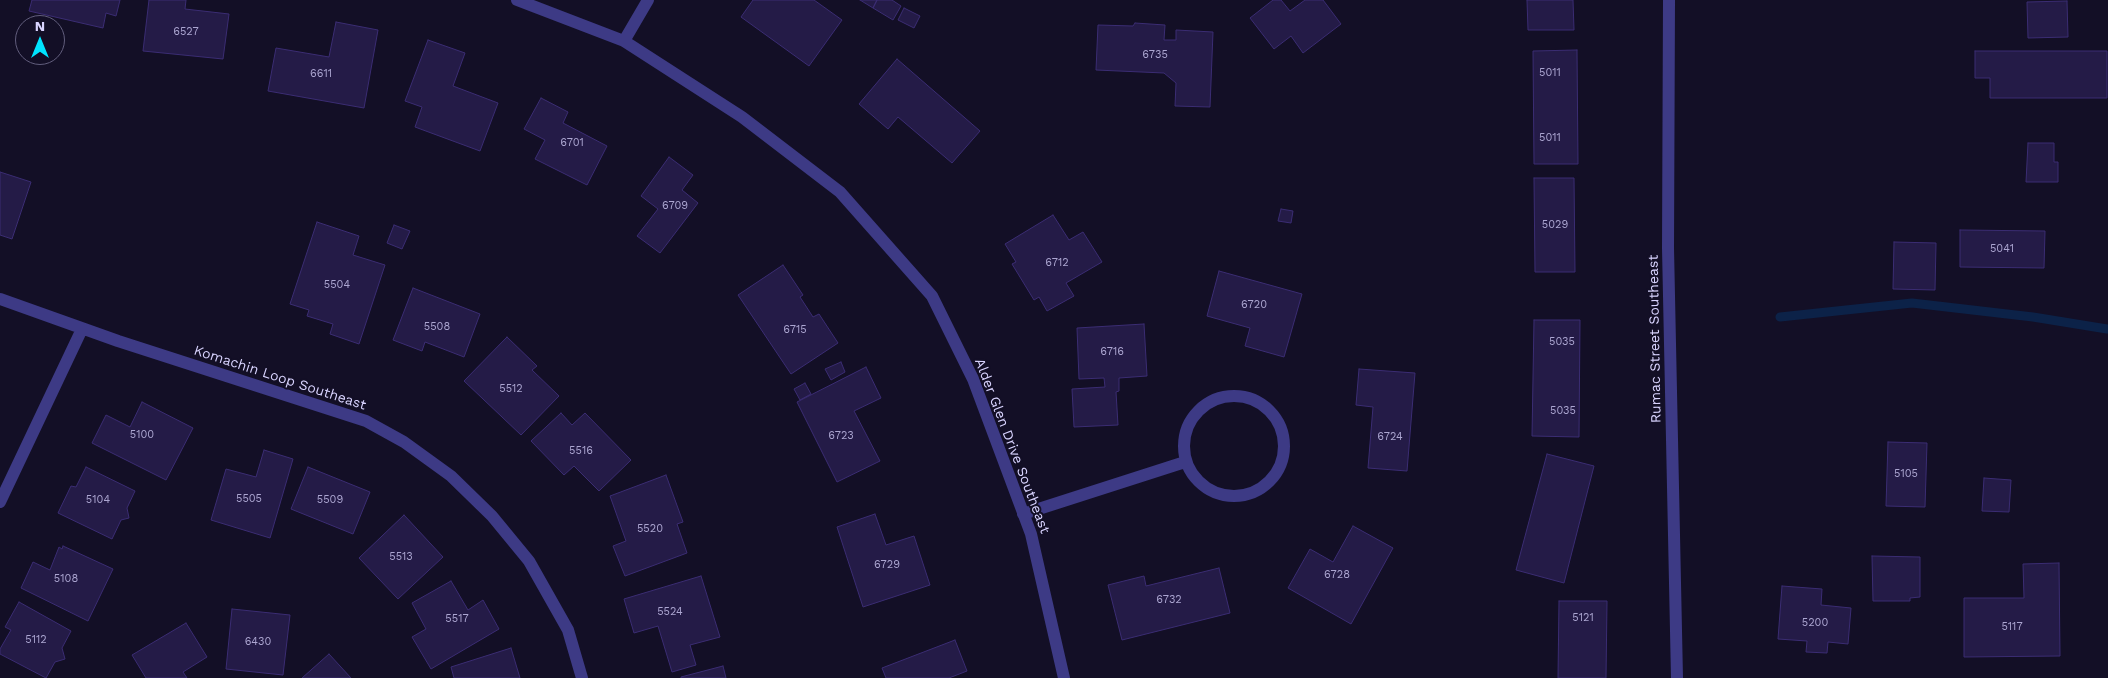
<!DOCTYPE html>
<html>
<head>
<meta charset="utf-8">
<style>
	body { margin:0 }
	#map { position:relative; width:2108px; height:678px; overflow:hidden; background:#130f26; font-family:"Work Sans",sans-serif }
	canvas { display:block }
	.north { position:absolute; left:15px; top:15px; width:50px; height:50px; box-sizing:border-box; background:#130f26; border:1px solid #625e7d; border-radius:50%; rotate:0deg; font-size:14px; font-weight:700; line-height:20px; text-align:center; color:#d9d4ff }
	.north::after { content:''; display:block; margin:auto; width:18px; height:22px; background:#00e5ff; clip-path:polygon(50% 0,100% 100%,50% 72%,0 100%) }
</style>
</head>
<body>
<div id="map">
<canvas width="2108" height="678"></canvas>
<div class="north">N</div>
</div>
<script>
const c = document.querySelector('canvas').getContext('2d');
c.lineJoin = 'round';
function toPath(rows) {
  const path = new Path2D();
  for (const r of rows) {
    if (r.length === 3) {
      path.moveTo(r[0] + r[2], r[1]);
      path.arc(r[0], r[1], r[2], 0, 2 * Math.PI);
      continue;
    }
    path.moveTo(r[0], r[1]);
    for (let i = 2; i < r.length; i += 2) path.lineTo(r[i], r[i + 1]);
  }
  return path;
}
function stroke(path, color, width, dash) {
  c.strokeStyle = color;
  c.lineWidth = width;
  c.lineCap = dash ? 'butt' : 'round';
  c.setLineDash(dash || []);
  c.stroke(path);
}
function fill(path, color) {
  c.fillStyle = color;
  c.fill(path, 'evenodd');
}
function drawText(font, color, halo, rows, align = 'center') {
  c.font = font + ' "Work Sans",sans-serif';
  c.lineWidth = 4;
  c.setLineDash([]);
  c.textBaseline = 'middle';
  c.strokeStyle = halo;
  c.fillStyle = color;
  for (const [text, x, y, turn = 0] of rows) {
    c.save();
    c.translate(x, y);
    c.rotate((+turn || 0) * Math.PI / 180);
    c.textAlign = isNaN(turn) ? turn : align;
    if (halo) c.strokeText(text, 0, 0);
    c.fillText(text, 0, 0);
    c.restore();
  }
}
stroke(toPath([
	[1780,317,1912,303,2033,317,2107,329]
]), '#0c2248', 9);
const building = toPath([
	[32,0,120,0,116,16,106,13,103,28,29,11,32,0],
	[149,0,186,0,185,9,229,14,223,59,143,51,149,0],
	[753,0,814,0,842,20,809,66,741,17,753,0],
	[860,0,877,0,873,8,860,0],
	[877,0,892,0,901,6,893,20,873,8,877,0],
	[1273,0,1281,0,1290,11,1305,0,1323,0,1341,24,1303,53,1291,36,1274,49,1250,18,1273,0],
	[1527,0,1573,0,1574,30,1528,30,1527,0],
	[2067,1,2068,37,2028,38,2027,2,2067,1],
	[904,8,920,16,914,28,898,20,904,8],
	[336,22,378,30,364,108,268,91,276,48,329,57,336,22],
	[1135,23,1165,25,1164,40,1176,40,1176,30,1213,32,1210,107,1175,106,1176,83,1164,73,1096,70,1098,25,1133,26,1135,23],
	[428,40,465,53,453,86,498,103,480,151,415,127,422,107,405,101,428,40],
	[1577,50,1578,164,1534,164,1533,51,1577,50],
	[1975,51,2107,51,2107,98,1990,98,1990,78,1975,78,1975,51],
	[897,59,980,131,952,163,898,117,888,129,859,104,897,59],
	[541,98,568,112,563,123,607,146,587,185,535,159,545,140,524,129,541,98],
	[2028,143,2054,143,2054,162,2058,162,2058,182,2026,182,2028,143],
	[669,157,693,175,682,190,698,203,660,253,637,236,658,209,641,196,669,157],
	[0,172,31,182,12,239,0,235,0,172],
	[1534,178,1574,178,1575,272,1535,272,1534,178],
	[1281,209,1293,211,1291,223,1278,221,1281,209],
	[1053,215,1069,240,1083,232,1102,262,1066,283,1074,296,1047,311,1039,297,1034,300,1012,264,1016,262,1005,244,1053,215],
	[317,222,359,236,353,255,385,265,359,344,330,334,333,324,307,316,309,310,290,304,317,222],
	[394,225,410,231,402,249,387,243,394,225],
	[1960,230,2045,231,2044,268,1960,267,1960,230],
	[1894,242,1936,243,1935,290,1893,289,1894,242],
	[783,265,803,295,800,297,813,317,819,314,838,343,791,374,738,295,783,265],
	[1219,271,1302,294,1284,357,1245,346,1250,328,1207,316,1219,271],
	[413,288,480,314,464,357,425,342,422,351,393,340,413,288],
	[1534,320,1580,320,1579,437,1532,436,1534,320],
	[1144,324,1147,376,1119,378,1119,391,1116,392,1118,425,1074,427,1072,389,1105,387,1104,378,1079,379,1077,328,1144,324],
	[507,337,537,366,532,370,559,396,521,435,464,381,507,337],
	[841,362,845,372,831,380,825,369,841,362],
	[866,367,881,398,854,411,880,461,837,482,797,402,866,367],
	[1359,369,1415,373,1407,471,1368,468,1373,407,1356,405,1359,369],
	[805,383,811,394,800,400,794,389,805,383],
	[142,402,193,428,166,480,92,443,106,415,130,427,142,402],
	[561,413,572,425,585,413,631,460,599,491,574,466,564,475,531,441,561,413],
	[1888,442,1927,443,1925,507,1886,506,1888,442],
	[264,450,293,459,270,538,211,520,226,469,256,477,264,450],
	[1547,454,1594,466,1564,583,1516,570,1547,454],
	[86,467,135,491,127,508,129,518,121,520,112,539,58,513,71,486,76,487,86,467],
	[308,467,370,492,353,534,291,509,308,467],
	[666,475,683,522,677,524,687,553,625,576,613,546,626,541,610,496,666,475],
	[1984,478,2011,480,2009,512,1982,511,1984,478],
	[875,514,886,545,914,536,930,585,863,607,837,527,875,514],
	[404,515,443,557,398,599,359,558,404,515],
	[1353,526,1393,548,1351,624,1288,588,1310,549,1333,562,1353,526],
	[63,546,113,569,88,621,21,588,33,562,50,570,59,547,62,549,63,546],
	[1872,556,1920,557,1920,597,1910,598,1910,601,1873,601,1872,556],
	[2059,563,2060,656,1964,657,1964,598,2024,598,2023,564,2059,563],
	[1219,568,1230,613,1122,640,1108,585,1144,576,1146,586,1219,568],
	[701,576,720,637,690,645,696,665,672,672,658,626,634,633,624,599,701,576],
	[451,581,468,610,483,600,499,629,431,669,412,637,426,629,412,603,451,581],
	[1782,586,1822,589,1821,605,1851,608,1848,644,1828,642,1827,653,1806,652,1807,641,1778,639,1782,586],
	[1559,601,1607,601,1606,678,1558,678,1559,601],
	[19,602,71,631,62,648,65,659,55,662,46,678,0,654,0,649,11,630,5,627,19,602],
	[232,609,290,615,283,675,226,669,232,609],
	[186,623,207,657,183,672,187,678,146,678,132,655,186,623],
	[955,640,967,671,949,678,886,678,882,668,955,640],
	[511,648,520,678,454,678,451,667,511,648],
	[329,654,351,678,302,678,329,654],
	[723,666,726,678,681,678,681,677,723,666]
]);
fill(building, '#241b47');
stroke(building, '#3b2d73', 1);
stroke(toPath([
	[517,0,624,41,742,117,840,192,932,296,973,379,1031,534,1064,678],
	[1669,0,1668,248,1677,678],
	[624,41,648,0],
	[0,299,118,341,366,421,404,442,451,476,492,516,529,561,568,630,582,678],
	[1234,446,50],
	[0,502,82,329],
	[1023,514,1185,462]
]), '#3d3a85', 12);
drawText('11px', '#aca6d1', null, [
	["6527",186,32],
	["6735",1155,55],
	["5011",1550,73],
	["6611",321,74],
	["5011",1550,138],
	["6701",572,143],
	["6709",675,206],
	["5029",1555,225],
	["5041",2002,249],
	["6712",1057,263],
	["5504",337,285],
	["6720",1254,305],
	["5508",437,327],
	["6715",795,330],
	["5035",1562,342],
	["6716",1112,352],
	["5512",511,389],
	["5035",1563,411],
	["5100",142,435],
	["6723",841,436],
	["6724",1390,437],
	["5516",581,451],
	["5105",1906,474],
	["5505",249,499],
	["5104",98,500],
	["5509",330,500],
	["5520",650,529],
	["5513",401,557],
	["6729",887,565],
	["6728",1337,575],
	["5108",66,579],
	["6732",1169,600],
	["5524",670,612],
	["5121",1583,618],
	["5517",457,619],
	["5200",1815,623],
	["5117",2012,627],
	["5112",36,640],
	["6430",258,642]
]);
drawText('14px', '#d9d4ff', '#130f26', [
	["Rumac Street Southeast",1655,339,-91],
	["Komachin Loop Southeast",280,378,18],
	["Alder Glen Drive Southeast",1012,446,69]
]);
</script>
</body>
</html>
